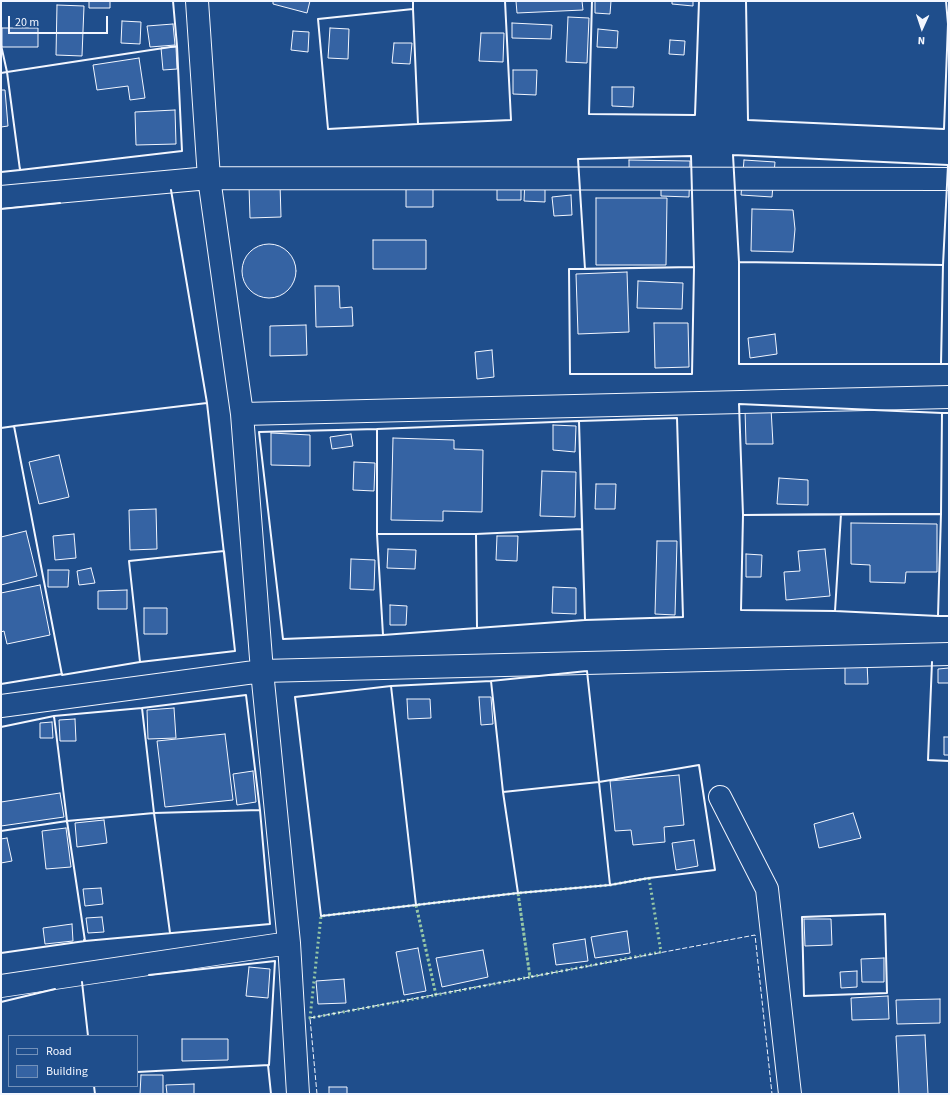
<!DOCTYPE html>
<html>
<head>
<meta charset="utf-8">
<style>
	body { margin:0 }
	#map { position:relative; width:950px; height:1095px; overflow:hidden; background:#1f4e8c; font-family:"Source Sans 3",sans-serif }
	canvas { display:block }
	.frame { position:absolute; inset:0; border:2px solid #f2f6ff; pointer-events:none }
	.legend { position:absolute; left:8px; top:1035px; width:130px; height:52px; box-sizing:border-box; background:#1f4e8c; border:1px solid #7391ba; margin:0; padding:5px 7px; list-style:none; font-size:12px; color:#f2f6ff }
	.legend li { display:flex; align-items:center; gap:8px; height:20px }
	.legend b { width:20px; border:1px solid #7391ba }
	.north { position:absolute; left:902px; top:8px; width:40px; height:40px; -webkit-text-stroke:3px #1f4e8c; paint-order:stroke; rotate:183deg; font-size:11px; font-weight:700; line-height:16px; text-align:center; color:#f2f6ff }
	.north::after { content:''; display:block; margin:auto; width:14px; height:18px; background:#f2f6ff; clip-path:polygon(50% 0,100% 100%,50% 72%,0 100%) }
	.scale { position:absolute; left:8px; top:16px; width:100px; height:18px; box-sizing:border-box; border:2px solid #f2f6ff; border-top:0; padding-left:5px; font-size:12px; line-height:14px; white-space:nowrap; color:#f2f6ff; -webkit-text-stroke:3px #1f4e8c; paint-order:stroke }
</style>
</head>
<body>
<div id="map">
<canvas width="950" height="1095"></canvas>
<div class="frame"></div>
<ul class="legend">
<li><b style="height:5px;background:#1f4e8c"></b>Road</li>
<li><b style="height:11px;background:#3563a3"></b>Building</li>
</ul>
<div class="north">N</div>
<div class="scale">20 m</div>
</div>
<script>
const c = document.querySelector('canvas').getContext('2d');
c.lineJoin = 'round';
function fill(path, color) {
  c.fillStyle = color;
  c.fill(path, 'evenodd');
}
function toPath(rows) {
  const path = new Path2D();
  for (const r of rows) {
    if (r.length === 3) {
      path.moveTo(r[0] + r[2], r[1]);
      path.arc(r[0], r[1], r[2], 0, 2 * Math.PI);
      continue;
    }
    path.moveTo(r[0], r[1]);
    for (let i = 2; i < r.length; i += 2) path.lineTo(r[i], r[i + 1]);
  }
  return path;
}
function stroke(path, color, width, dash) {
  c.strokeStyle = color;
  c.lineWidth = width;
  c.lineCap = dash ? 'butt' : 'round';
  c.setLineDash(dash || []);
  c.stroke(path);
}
const building = toPath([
	[89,1,110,1,110,8,89,8,89,1],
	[273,1,310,1,307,13,273,4,273,1],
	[516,1,582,1,583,10,517,13,516,1],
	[595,1,611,1,610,14,595,13,595,1],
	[672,1,693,1,693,6,672,4,672,1],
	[57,5,84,6,82,56,56,55,57,5],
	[568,17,589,18,587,63,566,62,568,17],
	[122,21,141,22,140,44,121,43,122,21],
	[512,23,552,25,551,39,512,38,512,23],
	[173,24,175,45,150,47,147,26,173,24],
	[2,28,38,28,38,47,2,47,2,28],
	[330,28,349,29,348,59,328,58,330,28],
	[598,29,618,31,617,48,597,47,598,29],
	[293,31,309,32,308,52,291,50,293,31],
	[481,33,504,33,503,62,479,61,481,33],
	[670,40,685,41,684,55,669,54,670,40],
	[394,43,412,43,410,64,392,63,394,43],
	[176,47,177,69,163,70,161,48,176,47],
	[139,58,145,98,130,100,128,86,97,90,93,65,139,58],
	[513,70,537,70,536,95,513,94,513,70],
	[612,87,634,87,633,107,612,106,612,87],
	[1,90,5,90,8,126,1,127,1,90],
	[175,110,176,144,136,145,135,112,175,110],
	[629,160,690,161,689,197,661,196,661,186,629,186,629,160],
	[744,160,775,162,772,197,741,195,744,160],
	[497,178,521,178,521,200,497,200,497,178],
	[525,179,545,179,545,202,524,201,525,179],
	[406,181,433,181,433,207,406,207,406,181],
	[280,184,281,217,250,218,249,186,280,184],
	[571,195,572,215,554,216,552,197,571,195],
	[596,198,667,198,666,265,596,265,596,198],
	[752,209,793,210,795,229,793,252,751,251,752,209],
	[373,240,426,240,426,269,373,269,373,240],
	[269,271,27],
	[627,272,629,332,578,334,576,274,627,272],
	[638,281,683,283,682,309,637,308,638,281],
	[315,286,339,286,340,308,352,307,353,326,316,327,315,286],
	[654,323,688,323,689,367,655,368,654,323],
	[306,325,307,355,270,356,270,326,306,325],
	[775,334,777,354,750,358,748,338,775,334],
	[492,350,494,377,477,379,475,352,492,350],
	[771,408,773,444,746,444,745,409,771,408],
	[553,425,576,426,575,452,553,450,553,425],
	[271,433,310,435,310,466,271,465,271,433],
	[351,434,353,446,332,449,330,437,351,434],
	[393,438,454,440,454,449,483,450,482,512,443,511,443,521,391,520,393,438],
	[59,455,69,497,39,504,29,462,59,455],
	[354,462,375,463,374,491,353,490,354,462],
	[542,471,576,472,575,517,540,516,542,471],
	[779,478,808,480,808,505,777,504,779,478],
	[596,484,616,484,615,509,595,509,596,484],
	[156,509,157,549,130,550,129,510,156,509],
	[851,523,937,524,937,572,906,572,905,583,870,582,870,565,851,564,851,523],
	[26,531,37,576,1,585,1,537,26,531],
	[74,534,76,558,55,560,53,536,74,534],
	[497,536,518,536,517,561,496,560,497,536],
	[657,541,677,541,675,615,655,614,657,541],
	[388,549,416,550,415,569,387,568,388,549],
	[825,549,830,596,786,600,784,572,800,571,798,551,825,549],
	[746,554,762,555,761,577,746,577,746,554],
	[351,559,375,560,374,590,350,589,351,559],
	[91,568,95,583,79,585,77,571,91,568],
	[48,570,69,570,68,587,48,587,48,570],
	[40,585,50,635,7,644,4,631,1,632,1,593,40,585],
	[553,587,576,588,576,614,552,613,553,587],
	[127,590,127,609,98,609,98,591,127,590],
	[390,605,407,606,406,625,390,625,390,605],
	[144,608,167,608,167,634,144,634,144,608],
	[867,662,868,684,845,684,845,663,867,662],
	[949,668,949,683,938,683,938,669,949,668],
	[479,697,491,697,493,724,481,725,479,697],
	[407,699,430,699,431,718,408,719,407,699],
	[174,708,176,738,148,739,147,710,174,708],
	[75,719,76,741,60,741,59,720,75,719],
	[52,722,53,738,40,738,40,723,52,722],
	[225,734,233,800,165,807,157,741,225,734],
	[944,737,949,737,949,755,944,755,944,737],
	[253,771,256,802,237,805,233,774,253,771],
	[679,775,684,825,664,827,665,842,633,845,631,830,615,831,610,781,679,775],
	[60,793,64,817,1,826,1,802,60,793],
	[853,813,861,838,819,848,814,824,853,813],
	[104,820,107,843,77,847,75,823,104,820],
	[66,828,71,867,46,869,42,831,66,828],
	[7,838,12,861,1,863,1,839,7,838],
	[694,840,698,866,676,870,672,843,694,840],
	[101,888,103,904,85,906,83,889,101,888],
	[102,917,104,932,88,933,86,918,102,917],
	[804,919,831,919,832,945,805,946,804,919],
	[72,924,73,941,45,944,43,928,72,924],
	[627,931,630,953,595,958,591,937,627,931],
	[585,939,588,961,556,965,553,944,585,939],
	[418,948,426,991,404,995,396,952,418,948],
	[483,950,488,977,442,987,436,958,483,950],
	[884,958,884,982,862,982,861,959,884,958],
	[249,967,270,969,268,998,246,996,249,967],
	[857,971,857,987,841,988,840,972,857,971],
	[344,979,346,1003,318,1004,316,981,344,979],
	[888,996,889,1019,852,1020,851,998,888,996],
	[940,999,940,1023,897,1024,896,1000,940,999],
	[925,1035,928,1094,899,1094,896,1036,925,1035],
	[182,1039,228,1039,228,1060,182,1061,182,1039],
	[141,1075,163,1075,163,1094,140,1094,141,1075],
	[194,1084,194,1094,167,1094,166,1085,194,1084],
	[329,1087,347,1087,347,1094,329,1094,329,1087]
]);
fill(building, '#3563a3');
stroke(building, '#f2f6ff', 1);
const street = toPath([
	[197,1,209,178,242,414],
	[1,197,209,178,949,179],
	[1,706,262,671,949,654],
	[720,797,767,889,790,1094],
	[1,986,289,943],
	[298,1094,289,943,262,671,242,414,949,397]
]);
stroke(street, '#f2f6ff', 24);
stroke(street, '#1f4e8c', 22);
stroke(toPath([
	[649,878,661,952,530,977,518,893,610,885,649,878],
	[518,893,530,977,436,995,416,905,518,893],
	[416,905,436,995,310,1018,321,916,416,905]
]), '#97c8a6', 3, [2, 3]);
stroke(toPath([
	[317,1094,310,1018,755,935,772,1094]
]), '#f2f6ff', 1, [5, 2]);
stroke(toPath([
	[173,1,177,46,176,46],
	[413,1,413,10],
	[592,1,589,114,695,115,699,1],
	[746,1,748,120,944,129,948,24,946,1],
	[413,9,418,124,328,129,318,19,413,9],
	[1,45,7,72,8,72],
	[177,46,182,151,20,170,7,72,177,46],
	[1,73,7,72],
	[418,124,511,120,505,1],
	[733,155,948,165,943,265,739,262,733,155],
	[691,156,694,267,585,269,578,159,691,156],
	[1,172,20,170,20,168],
	[171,190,207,403],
	[1,209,60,203],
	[739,262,943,265,941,364,739,364,739,262],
	[694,267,692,374,570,374,569,269,694,267],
	[941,363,941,364,949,364],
	[207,403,235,651,140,662,62,675,14,426,207,403],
	[739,404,942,413,941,514,743,515,739,404],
	[942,413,949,413],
	[677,418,683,617,585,620,579,421,677,418],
	[579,421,582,529,476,534,377,534,377,429,579,421],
	[1,428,15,426],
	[377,429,377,534,383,635,283,639,259,432,377,429],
	[841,514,941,514,938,616,835,611,841,514],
	[841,514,835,611,741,610,743,515,841,514],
	[582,529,585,620,477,628,476,534,582,529],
	[377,534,476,534,477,628,383,635,377,534],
	[224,551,235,651,140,662,129,561,224,551],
	[938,615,938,616,949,616],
	[932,662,928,760,949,761],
	[587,671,599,782,503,792,491,681,587,671],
	[1,684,62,674],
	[391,686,416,905,321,916,295,697,391,686],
	[246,695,260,810,154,813,142,708,246,695],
	[142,708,154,813,67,821,54,716,142,708],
	[1,727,54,716,54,718],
	[699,765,715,870,649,878,610,885,599,782,699,765],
	[1,831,67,821,67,823],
	[518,893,503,792,491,681,391,686,416,905,518,893,610,885,599,782,503,792,518,893],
	[885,914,887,993,804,996,802,917,885,914],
	[170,933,154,813,67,821,85,941,270,924,260,810,154,813,170,933],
	[1,953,85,941,84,940],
	[82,982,88,1036],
	[1,1002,55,989],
	[268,1065,271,1094],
	[137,1072,269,1065,275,961,149,975],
	[94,1086,95,1094]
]), '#f2f6ff', 2);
</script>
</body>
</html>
